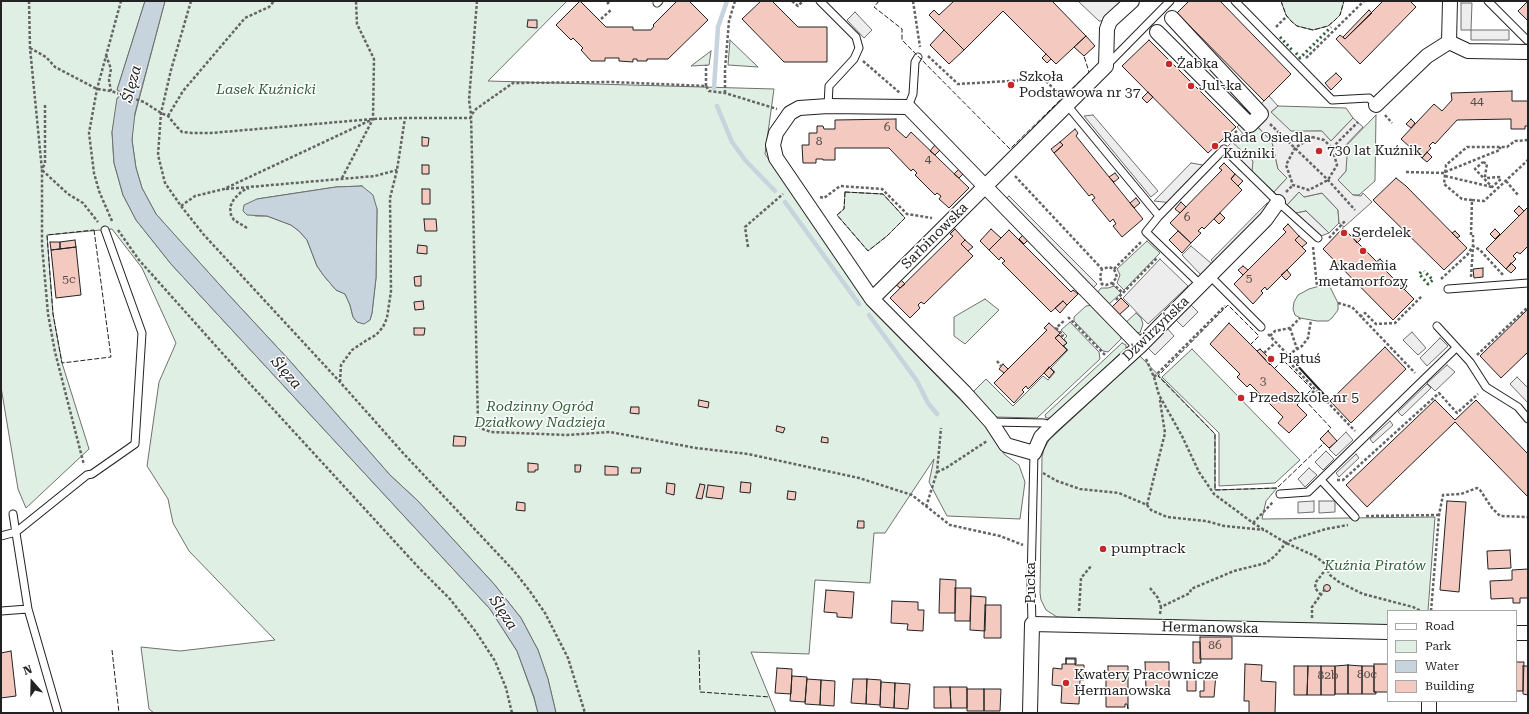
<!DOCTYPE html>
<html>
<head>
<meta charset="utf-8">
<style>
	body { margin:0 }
	#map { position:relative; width:1529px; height:714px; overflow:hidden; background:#fff; font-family:"Roboto Serif",serif }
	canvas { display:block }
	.frame { position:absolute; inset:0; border:2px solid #222; pointer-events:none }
	.legend { position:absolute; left:1387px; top:610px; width:130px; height:92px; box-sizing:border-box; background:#fff; border:1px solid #a7a7a7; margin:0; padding:5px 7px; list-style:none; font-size:12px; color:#222 }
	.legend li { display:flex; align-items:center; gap:8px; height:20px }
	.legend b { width:20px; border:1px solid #a7a7a7 }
	.north { position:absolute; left:12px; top:662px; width:40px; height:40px; -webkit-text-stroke:3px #fff; paint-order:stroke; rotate:340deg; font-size:11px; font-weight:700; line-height:16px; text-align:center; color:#222 }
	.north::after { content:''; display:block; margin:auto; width:14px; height:18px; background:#222; clip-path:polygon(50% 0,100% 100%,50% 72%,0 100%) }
</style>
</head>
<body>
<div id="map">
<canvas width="1529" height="714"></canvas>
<div class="frame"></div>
<ul class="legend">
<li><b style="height:5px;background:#fff"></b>Road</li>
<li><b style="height:11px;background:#e0efe3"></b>Park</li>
<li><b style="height:11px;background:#c7d3dd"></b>Water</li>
<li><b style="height:11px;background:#f3c9c0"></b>Building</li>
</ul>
<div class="north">N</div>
</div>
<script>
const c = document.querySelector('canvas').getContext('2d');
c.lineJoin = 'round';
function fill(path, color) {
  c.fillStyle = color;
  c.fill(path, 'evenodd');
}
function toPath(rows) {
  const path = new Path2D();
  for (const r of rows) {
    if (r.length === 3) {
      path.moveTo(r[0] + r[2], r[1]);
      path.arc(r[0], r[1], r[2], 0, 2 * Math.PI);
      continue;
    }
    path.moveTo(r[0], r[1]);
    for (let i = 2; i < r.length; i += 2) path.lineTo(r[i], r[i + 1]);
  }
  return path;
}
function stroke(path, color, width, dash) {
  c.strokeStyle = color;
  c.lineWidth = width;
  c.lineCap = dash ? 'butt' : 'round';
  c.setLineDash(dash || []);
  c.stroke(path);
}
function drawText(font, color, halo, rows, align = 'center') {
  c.font = font + ' "Roboto Serif",serif';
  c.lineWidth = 3;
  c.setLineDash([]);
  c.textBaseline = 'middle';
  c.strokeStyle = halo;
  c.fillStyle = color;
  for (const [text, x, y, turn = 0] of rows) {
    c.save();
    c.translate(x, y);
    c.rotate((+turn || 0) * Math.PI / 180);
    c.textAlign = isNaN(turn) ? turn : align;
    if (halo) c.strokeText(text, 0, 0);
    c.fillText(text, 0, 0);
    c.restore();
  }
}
const green = toPath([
	[1,1,145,1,117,90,121,92,112,132,114,163,123,195,136,220,171,264,490,609,517,651,534,698,538,713,154,713,149,709,141,647,180,651,275,640,189,551,173,523,168,499,147,466,159,382,176,343,142,268,112,229,47,235,53,314,62,363,89,449,26,508,18,489,1,387,1,1],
	[165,1,567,1,488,81,774,89,765,154,870,308,990,430,1004,454,1019,465,1025,482,1020,519,947,516,929,482,934,459,885,533,874,533,870,583,815,580,809,654,751,652,776,713,556,713,548,679,538,650,521,618,494,584,418,501,390,475,290,361,227,293,171,231,156,214,142,188,136,168,132,140,133,122,165,1],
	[362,186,377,209,376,278,372,313,370,320,364,323,357,322,353,317,350,305,345,294,336,290,324,276,317,266,307,240,299,231,291,225,267,216,255,216,257,199,336,187,362,186],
	[1281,1,1344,1,1340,15,1334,21,1328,26,1313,30,1297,26,1291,21,1286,15,1281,1],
	[730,40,758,67,728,65,730,40],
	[711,51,709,65,691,66,711,51],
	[1278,106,1346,108,1353,118,1331,141,1321,131,1291,132,1271,112,1278,106],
	[1376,115,1375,181,1359,195,1353,195,1338,180,1346,171,1341,151,1376,115],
	[1257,126,1272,142,1278,169,1287,178,1274,192,1252,172,1232,142,1243,133,1245,136,1257,126],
	[845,192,883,194,905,218,887,236,868,251,837,215,844,209,845,192],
	[1299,192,1304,197,1322,193,1338,210,1339,223,1329,233,1306,211,1296,213,1287,205,1299,192],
	[1147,241,1160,253,1124,290,1117,283,1120,275,1117,269,1147,241],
	[1323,285,1330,287,1338,303,1338,310,1332,318,1328,321,1317,321,1300,318,1295,315,1293,309,1294,302,1298,295,1309,289,1323,285],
	[1114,286,1121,293,1108,305,1097,293,1101,288,1108,288,1114,286],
	[985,299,999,310,965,344,954,336,954,317,985,299],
	[1093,305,1121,334,1121,339,1108,352,1103,351,1074,321,1074,317,1086,306,1093,305],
	[1136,313,1141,318,1143,324,1140,333,1131,331,1124,324,1136,313],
	[1070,322,1099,352,1100,359,1037,418,995,417,975,397,974,391,986,379,1013,406,1043,376,1048,380,1055,372,1051,368,1068,350,1064,346,1067,343,1064,339,1067,336,1061,330,1070,322],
	[1122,343,1126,345,1126,348,1051,418,1046,418,1045,415,1122,343],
	[1192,349,1300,460,1275,483,1219,486,1219,433,1162,377,1192,349],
	[1140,356,1215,434,1215,490,1277,488,1266,501,1262,519,1435,517,1428,611,1388,611,1388,626,1057,617,1046,610,1041,600,1040,593,1042,457,1044,449,1049,440,1140,356]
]);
fill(green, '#e0efe3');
stroke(green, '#6f6f6f', 1);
const parking = toPath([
	[1078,1,1124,1,1104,21,1099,21,1078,1],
	[1461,3,1472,3,1471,30,1509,30,1509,40,1471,40,1471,30,1461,30,1461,3],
	[855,12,872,30,864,38,847,20,855,12],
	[1269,96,1278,106,1271,112,1291,131,1322,131,1331,141,1353,118,1363,127,1341,150,1347,156,1346,171,1338,180,1353,195,1361,196,1363,193,1372,202,1344,227,1339,223,1338,210,1322,193,1304,197,1299,192,1287,205,1274,192,1287,178,1278,169,1272,142,1257,126,1247,136,1245,136,1237,127,1269,96],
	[1093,115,1158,191,1151,197,1084,116,1093,115],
	[1232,142,1253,161,1252,172,1227,147,1232,142],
	[1191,163,1209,166,1172,203,1154,201,1191,163],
	[1009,196,1097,284,1091,290,1003,202,1009,196],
	[1267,203,1266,219,1218,267,1211,260,1267,203],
	[1306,211,1329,233,1321,236,1296,213,1306,211],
	[1191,246,1212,264,1201,275,1182,255,1191,246],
	[1160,259,1188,286,1148,324,1123,298,1160,259],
	[1191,305,1198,312,1183,327,1176,320,1191,305],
	[1167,328,1174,336,1155,355,1147,347,1167,328],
	[1412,332,1426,348,1418,355,1403,340,1412,332],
	[1440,338,1448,346,1427,366,1420,358,1440,338],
	[1447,365,1455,372,1435,391,1427,383,1447,365],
	[1517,377,1528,388,1528,403,1510,384,1517,377],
	[1427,384,1431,388,1402,416,1398,412,1427,384],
	[1390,421,1393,425,1373,443,1370,439,1390,421],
	[1346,432,1353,440,1336,456,1329,449,1346,432],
	[1326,451,1334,459,1323,470,1315,462,1326,451],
	[1356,454,1359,458,1339,477,1336,473,1356,454],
	[1309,468,1317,475,1305,487,1298,479,1309,468],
	[1314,501,1314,512,1298,513,1298,502,1314,501],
	[1319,501,1335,501,1335,512,1319,513,1319,501]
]);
fill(parking, '#ededed');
stroke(parking, '#6f6f6f', 1);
const water = toPath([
	[145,1,165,1,135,113,132,140,136,168,142,188,156,214,227,293,290,361,390,475,418,501,494,584,521,618,538,650,548,679,556,713,538,713,534,697,517,651,490,609,171,264,136,220,123,195,114,163,112,132,117,98,119,97,121,92,117,90,145,1],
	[362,186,373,195,377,209,376,278,372,313,370,320,364,324,357,322,353,317,350,305,345,294,336,290,324,276,317,266,307,240,299,231,291,225,267,216,247,215,243,211,244,205,257,199,336,187,362,186]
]);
fill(water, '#c7d3dd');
stroke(water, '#6f6f6f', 1);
stroke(toPath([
	[714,88,718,27,727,1],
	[717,106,732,142,745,160,775,191],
	[785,202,859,304],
	[869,315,917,381,928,403,937,414]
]), '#c7d3dd', 4.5);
const building = toPath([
	[580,1,606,27,633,27,633,30,651,30,654,26,653,25,677,1,689,1,708,20,668,59,647,59,647,61,637,61,637,59,633,59,633,62,619,61,619,58,605,58,605,61,591,61,581,50,583,48,573,38,571,40,556,25,580,1],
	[761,1,772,1,798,27,827,27,827,62,784,62,742,19,761,1],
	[954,1,1052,1,1086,36,1056,64,1003,11,964,50,929,15,934,10,939,15,954,1],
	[1189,1,1220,1,1291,74,1264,101,1177,13,1189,1],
	[1383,1,1410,1,1416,7,1360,64,1336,39,1340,35,1345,39,1383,1],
	[1528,1,1528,21,1518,11,1528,1],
	[1369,10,1372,13,1345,39,1343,37,1369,10],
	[528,20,537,20,537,28,527,27,528,20],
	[944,30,964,50,949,64,930,45,944,30],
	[1086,36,1095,46,1084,56,1074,47,1086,36],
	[1149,40,1236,127,1208,153,1122,66,1149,40],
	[1046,54,1051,59,1047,63,1042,58,1046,54],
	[1336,73,1342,79,1331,90,1325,83,1336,73],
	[1512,91,1512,101,1528,101,1528,126,1525,126,1525,129,1511,129,1511,119,1457,120,1435,144,1433,142,1429,146,1431,148,1422,158,1401,139,1434,104,1442,111,1452,100,1451,93,1512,91],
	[1148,92,1153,97,1147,103,1142,98,1148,92],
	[896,119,896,129,906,138,911,132,969,188,949,208,939,199,941,196,937,193,935,195,915,175,917,173,913,169,911,171,889,148,835,148,835,160,823,160,823,159,816,159,816,163,803,163,802,145,809,145,809,133,817,133,817,126,823,126,824,129,835,129,835,120,896,119],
	[1411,119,1415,123,1411,128,1406,124,1411,119],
	[1075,129,1078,133,1076,136,1143,219,1122,237,1113,226,1116,224,1113,219,1110,222,1092,200,1095,198,1092,194,1089,196,1054,153,1063,145,1060,142,1075,129],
	[422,137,429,138,428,146,422,146,422,137],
	[1060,142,1063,145,1054,153,1051,149,1060,142],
	[935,145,940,150,935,155,930,151,935,145],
	[1427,152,1432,157,1427,162,1422,158,1427,152],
	[1224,163,1235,174,1231,179,1242,190,1204,229,1202,227,1198,231,1201,233,1191,243,1170,223,1222,170,1219,168,1224,163],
	[422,165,429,165,429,174,422,174,422,165],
	[959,169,964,173,959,178,954,174,959,169],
	[1115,173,1119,178,1114,182,1109,177,1115,173],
	[1235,174,1243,181,1238,186,1231,179,1235,174],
	[1396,178,1406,186,1467,248,1444,270,1373,200,1396,178],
	[422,189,430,189,430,204,422,204,422,189],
	[1136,198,1140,203,1134,208,1130,203,1136,198],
	[1181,202,1186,207,1180,213,1175,209,1181,202],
	[1519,206,1524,211,1519,216,1514,211,1519,206],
	[1528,207,1528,246,1520,254,1517,252,1513,256,1516,259,1506,269,1486,249,1528,207],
	[1220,213,1225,218,1219,224,1214,219,1220,213],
	[424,219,436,219,437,231,425,231,424,219],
	[1288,224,1299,236,1295,240,1306,251,1267,290,1265,287,1261,291,1263,293,1253,304,1234,284,1286,232,1283,229,1288,224],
	[1343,228,1414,299,1393,320,1323,249,1343,228],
	[955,229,965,240,961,244,973,256,924,304,921,302,918,305,920,308,910,318,890,298,953,236,950,234,955,229],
	[991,229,1001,238,989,250,980,241,991,229],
	[1495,229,1500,234,1495,239,1490,234,1495,229],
	[1009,230,1071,292,1073,290,1078,294,1067,305,1063,301,1051,312,1002,263,1005,261,1001,257,999,260,989,250,1009,230],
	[1178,231,1191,243,1182,253,1169,240,1178,231],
	[1455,231,1460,236,1457,238,1452,233,1455,231],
	[1024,234,1029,239,1024,244,1019,239,1024,234],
	[1356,235,1361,239,1357,243,1353,238,1356,235],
	[1299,236,1307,243,1302,247,1295,240,1299,236],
	[75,240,76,247,60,249,60,242,75,240],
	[965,240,973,247,968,251,961,244,965,240],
	[50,242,60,242,60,249,51,250,50,242],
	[418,245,427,246,427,254,417,253,418,245],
	[76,247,81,295,56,298,51,250,76,247],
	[1380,259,1384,263,1381,267,1376,262,1380,259],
	[1511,263,1516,268,1511,273,1506,269,1511,263],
	[1243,266,1248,270,1243,275,1238,270,1243,266],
	[1483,268,1483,277,1474,278,1473,269,1483,268],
	[1287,270,1291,275,1286,280,1281,275,1287,270],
	[421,276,421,286,415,286,414,277,421,276],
	[900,279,905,284,900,288,895,284,900,279],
	[1403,282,1407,286,1404,290,1399,285,1403,282],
	[1121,298,1129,306,1119,315,1112,307,1121,298],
	[423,301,424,309,415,310,414,302,423,301],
	[1063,301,1067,305,1060,313,1055,308,1063,301],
	[1528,309,1528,352,1501,378,1480,356,1528,309],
	[1049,323,1060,333,1055,338,1067,350,1028,389,1026,386,1022,390,1024,392,1014,403,994,383,1047,330,1044,328,1049,323],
	[1229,323,1304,398,1297,405,1307,415,1289,433,1278,423,1283,417,1250,384,1247,387,1237,377,1240,374,1210,344,1229,323],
	[414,328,425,328,424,335,414,335,414,328],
	[1059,335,1067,343,1063,346,1055,338,1059,335],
	[1385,347,1406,369,1351,423,1330,401,1385,347],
	[1260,349,1273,362,1270,365,1257,351,1260,349],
	[1003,364,1008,369,1004,373,999,369,1003,364],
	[1049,367,1054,372,1049,378,1044,373,1049,367],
	[699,400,709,402,708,408,698,406,699,400],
	[1435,400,1455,420,1476,400,1528,454,1528,497,1455,422,1367,507,1346,485,1435,400],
	[631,407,639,407,639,414,630,413,631,407],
	[777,426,785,428,783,433,776,431,777,426],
	[1328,431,1337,441,1329,448,1320,439,1328,431],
	[454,436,466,437,465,446,453,446,454,436],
	[822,437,828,438,828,443,821,442,822,437],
	[528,463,538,464,538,470,535,470,535,472,528,472,528,463],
	[575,465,581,465,580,472,575,472,575,465],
	[605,466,618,467,618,475,605,475,605,466],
	[632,468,641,468,640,473,631,473,632,468],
	[741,482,751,483,750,493,740,492,741,482],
	[667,483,675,484,674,495,666,493,667,483],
	[700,484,705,485,702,499,696,498,700,484],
	[708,485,724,487,722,499,706,497,708,485],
	[788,491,796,492,795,500,787,499,788,491],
	[1447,501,1466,502,1459,592,1440,590,1447,501],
	[517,502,525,503,525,511,516,510,517,502],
	[858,521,864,521,864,528,857,528,858,521],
	[1510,550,1511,568,1488,569,1487,551,1510,550],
	[1528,569,1528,598,1520,598,1520,603,1513,603,1513,598,1491,599,1490,581,1512,580,1512,570,1528,569],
	[940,579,956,580,955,613,939,613,940,579],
	[1327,588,3.5],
	[955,588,971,588,970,621,955,621,955,588],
	[826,590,854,592,852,618,837,617,837,613,824,612,826,590],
	[971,596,986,597,985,631,970,630,971,596],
	[892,601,918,602,918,610,924,610,923,631,907,630,908,624,891,623,892,601],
	[985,605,1001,605,1001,638,984,638,985,605],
	[1200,637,1232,637,1232,659,1200,659,1200,637],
	[1193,642,1200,642,1201,663,1193,663,1193,642],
	[11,651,16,696,1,698,1,653,11,651],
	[1066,658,1076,658,1076,664,1066,664,1066,658],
	[1066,659,1075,659,1075,665,1084,665,1084,680,1080,680,1079,704,1061,703,1062,686,1052,685,1053,668,1062,669,1062,664,1066,664,1066,659],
	[1145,662,1169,662,1169,689,1146,689,1145,662],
	[1516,662,1524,662,1523,691,1516,691,1516,695,1516,662],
	[1245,664,1262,665,1261,681,1276,682,1275,713,1249,713,1249,701,1244,701,1245,664],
	[1374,664,1388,664,1388,692,1374,692,1374,664],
	[1348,665,1362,666,1362,694,1348,694,1348,665],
	[1348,665,1348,694,1335,694,1335,666,1348,665],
	[1108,666,1128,666,1128,709,1127,704,1125,704,1125,707,1106,707,1106,676,1108,676,1108,666],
	[1294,666,1308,666,1307,695,1294,695,1294,666],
	[1308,666,1321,666,1321,695,1307,695,1308,666],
	[1321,666,1335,666,1335,695,1321,695,1321,666],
	[1362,666,1374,666,1374,692,1376,692,1376,694,1362,694,1362,666],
	[1523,666,1528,666,1528,695,1523,694,1523,666],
	[777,668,792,669,791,694,775,693,777,668],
	[1204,673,1216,674,1214,697,1200,697,1200,691,1204,691,1204,673],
	[1187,674,1196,674,1196,691,1187,691,1187,674],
	[792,676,807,677,805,702,790,701,792,676],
	[807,679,821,680,820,705,805,704,807,679],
	[853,679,867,679,866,704,851,703,853,679],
	[867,679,881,680,880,705,866,704,867,679],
	[821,680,835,681,834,706,820,705,821,680],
	[881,682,895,683,894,708,880,707,881,682],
	[895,683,910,684,908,709,894,708,895,683],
	[934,687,950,687,951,708,934,708,934,687],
	[950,687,967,687,967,708,951,708,950,687],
	[967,689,984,689,984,711,967,711,967,689],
	[984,689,1001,689,1000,711,984,711,984,689]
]);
fill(building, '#f3c9c0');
stroke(building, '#222', 1);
const lane = toPath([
	[820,1,856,37,859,48,854,59,829,86,828,106],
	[1235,1,1332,100,1369,98,1376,105],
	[1488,1,1527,40],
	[657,3,659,1],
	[1106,66,1170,1],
	[1067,105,1159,216],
	[908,107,913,94,915,62,918,57],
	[1210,276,1261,327],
	[1201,285,1146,232,1159,216,1224,149,1278,202,1318,238],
	[1448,289,1528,283],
	[1437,326,1470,362,1486,387,1518,407,1528,419],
	[991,422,1044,423,1052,426],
	[1321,480,1355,517],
	[1280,494,1308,492,1456,348],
	[13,514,28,609,58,713],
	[1,536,16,532,87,475,92,474,135,444,142,333,105,230],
	[1,611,28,609],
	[1032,624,1031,583,1034,453]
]);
const street = toPath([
	[1157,32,1250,125,1261,114,1172,18],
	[1449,42,1468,51,1528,52],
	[1376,105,1427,56,1449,42,1450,1],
	[872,299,1106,66,1107,29,1110,21,1132,1],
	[1140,346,908,107,828,106,799,108,790,113,776,133,773,145,776,158,872,299,965,393,991,422,1006,445,1034,453,1041,437,1052,426,1140,346,1266,219,1278,202],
	[1516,633,1528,633],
	[1030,713,1032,624,1388,632],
	[1429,713,1429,701]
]);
stroke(lane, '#222', 9);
stroke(street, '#222', 16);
stroke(toPath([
	[29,1,30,48,42,170,68,194,83,203,98,222],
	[191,1,171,70,161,113,158,155,165,183,181,206,204,235,340,382,404,454,514,571,529,590,545,613,568,658,585,713],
	[477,1,469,100,471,114,478,422,480,428,491,432,567,435,610,432,696,448,748,454,859,478,912,495,950,525,1000,536,1023,545],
	[792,1,798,6,803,1],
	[913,1,920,47],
	[607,4,610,1],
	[601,19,612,9],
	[1276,27,1287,16],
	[30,48,46,57,55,67,97,89,111,91,144,102,161,113,168,116,177,127,182,132,192,133,211,133,373,119,405,118,471,118],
	[106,55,111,69,109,80,111,91],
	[928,56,958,84,1044,79,1059,94],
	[1306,58,1364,1],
	[863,61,900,93],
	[706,86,706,65],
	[725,93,725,69,729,21,735,1],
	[45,105,45,163,42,170,42,245,48,314,55,352,84,465],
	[472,114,476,109,513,83,612,82,706,86,709,91,725,93,777,109],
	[1385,115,1392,123],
	[168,116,183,91,245,18,269,7,274,1],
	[1270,124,1328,180,1355,210],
	[1312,137,1324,140,1332,148,1337,165,1328,180,1309,190,1293,185,1286,165,1295,148,1312,137],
	[1227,139,1237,131],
	[1332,148,1358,122],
	[1483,162,1487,164,1485,176,1486,178,1499,177,1501,179,1492,187,1475,169,1483,162],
	[1406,172,1445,173],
	[1445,172,1492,153,1500,150,1500,147],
	[1015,176,1102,269],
	[1445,176,1492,187],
	[342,178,373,119,374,59,357,24,356,1],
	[1506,181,1518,195],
	[226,189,375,176,397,170],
	[1286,192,1293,185],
	[820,197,824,198,840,186,882,189,907,214,932,218],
	[1472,200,1484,201,1528,160],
	[181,206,195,196,224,189,371,120],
	[112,221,99,191,94,173,89,133,97,89,121,1],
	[247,228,234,220,231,215,230,207,234,199,242,191,249,188],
	[118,230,139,260,240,373,419,568,450,599,476,632,495,661,506,688,512,713],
	[1471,235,1472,200,1462,199,1444,184,1446,165,1467,147,1507,147,1515,141,1528,140],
	[1329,238,1346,220],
	[748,247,745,227,783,194],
	[1313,247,1317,286],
	[1114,269,1142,241],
	[1471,277,1473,246,1480,250,1503,275],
	[1441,279,1468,254,1473,246,1473,235],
	[1112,283,1123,293],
	[1101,285,1102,284,1106,285,1112,283,1117,277,1114,269,1109,267,1102,269,1100,277,1102,284],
	[1116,300,1158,257],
	[1338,303,1352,307,1415,373],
	[1068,317,1106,356],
	[1360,317,1365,313,1376,324,1395,323,1422,296],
	[1290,328,1297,349],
	[1268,334,1288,355,1292,365,1355,431],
	[1270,336,1275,331,1290,328,1300,318],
	[1061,337,1063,335,1056,328,1065,320],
	[1264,353,1276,342],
	[1288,355,1302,346,1308,338,1311,320],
	[1477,355,1528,307],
	[1146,359,1154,377,1159,395,1182,436,1199,472,1214,494,1253,523,1286,543,1315,556,1324,563,1330,575,1339,582,1363,594,1413,607,1421,611],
	[997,361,1001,366],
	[1154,377,1225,306],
	[340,382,341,365,352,350,367,340,376,335,383,327,387,318,391,291,390,198,397,170,405,118],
	[1305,400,1315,390],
	[937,472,946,468,987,441],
	[1043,473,1057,481,1080,489,1119,493,1147,505,1151,510,1167,517,1206,521,1224,526,1264,530],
	[1337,480,1343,480,1439,393,1457,413,1478,394],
	[1147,505,1165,433,1160,401,1162,400],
	[926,507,937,472,941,428],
	[1366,516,1439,515],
	[1253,523,1273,502],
	[1150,588,1158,598,1161,607],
	[1321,595,1315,588,1316,582,1326,569],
	[1079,611,1081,578,1092,565],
	[1431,611,1439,515,1443,495,1461,494,1477,488,1480,490,1492,508,1500,516,1528,517],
	[1160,614,1161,607,1190,593,1191,589,1234,571,1266,563,1275,556,1286,543,1293,539,1326,529,1348,525],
	[1312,618,1312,607,1325,589]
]), '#646464', 2.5, [3, 2]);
stroke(lane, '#fff', 7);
stroke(street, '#fff', 14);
stroke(toPath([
	[1280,37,1293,51],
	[1320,38,1331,27],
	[1296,53,1300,58,1318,40],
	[1421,272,1419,274,1428,284,1433,280,1424,271]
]), '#2f5e38', 3, [2, 3]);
stroke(toPath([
	[879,1,874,7,902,29,902,40,1010,149,1089,72,1084,56],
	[1281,1,1286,15,1291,21,1297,26,1313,30,1328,26,1334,21,1340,15,1344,1],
	[845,192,883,194,905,218,887,236,868,251,837,215,844,209,845,192],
	[94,230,111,357,62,363,53,314,47,235,94,230],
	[1250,345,1259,336,1228,305,1158,376,1215,434,1215,490,1277,488,1324,443],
	[1274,369,1283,360,1312,389,1303,398],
	[1304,399,1331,428,1328,431],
	[112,650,119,713],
	[699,650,700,692,770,697]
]), '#222', 1, [5, 2]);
stroke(toPath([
	[1295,363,1330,401]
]), '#222', 2);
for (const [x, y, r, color] of [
	[1169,64,4,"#c62828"],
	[1011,85,4,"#c62828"],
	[1191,86,4,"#c62828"],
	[1215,146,4,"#c62828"],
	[1319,151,4,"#c62828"],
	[1344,233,4,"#c62828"],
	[1363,251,4,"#c62828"],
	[1271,359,4,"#c62828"],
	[1241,398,4,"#c62828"],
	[1103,549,4,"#c62828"],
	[1066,683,4,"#c62828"]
]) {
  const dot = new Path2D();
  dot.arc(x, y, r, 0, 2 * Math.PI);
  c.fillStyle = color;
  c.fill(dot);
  stroke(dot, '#fff', 1.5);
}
drawText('12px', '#564c4a', null, [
	["44",1477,101],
	["6",887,127],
	["8",819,141],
	["4",928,159],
	["6",1187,217],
	["5",1249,278],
	["5c",69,279],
	["3",1263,381],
	["86",1215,645],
	["80c",1367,674],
	["82b",1328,675]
]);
drawText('14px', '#222', '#fff', [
	["Żabka",1177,64],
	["Szkoła",1019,77],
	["Podstawowa nr 37",1019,93],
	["Jul-ka",1199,86],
	["Rada Osiedla",1223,138],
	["Kuźniki",1223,154],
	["730 lat Kuźnik",1327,151],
	["Serdelek",1352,233],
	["Akademia",1363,266,"center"],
	["metamorfozy",1363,282,"center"],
	["Piątuś",1279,359],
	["Przedszkole nr 5",1249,398],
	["pumptrack",1111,549],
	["Kwatery Pracownicze",1074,675],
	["Hermanowska",1074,691]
], 'left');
drawText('italic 14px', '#2f5e38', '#fff', [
	["Lasek Kuźnicki",266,90],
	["Rodzinny Ogród",540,407],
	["Działkowy Nadzieja",540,423],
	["Kuźnia Piratów",1375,566]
]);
drawText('14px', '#222', '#fff', [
	["Sarbinowska",935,236,-45],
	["Dźwirzyńska",1156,329,-44],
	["Pucka",1031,583,-90],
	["Hermanowska",1210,628,1]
]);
drawText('italic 15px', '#222', '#fff', [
	["Ślęza",132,84,-75],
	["Ślęza",286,373,48],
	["Ślęza",503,613,56]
]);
</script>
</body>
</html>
